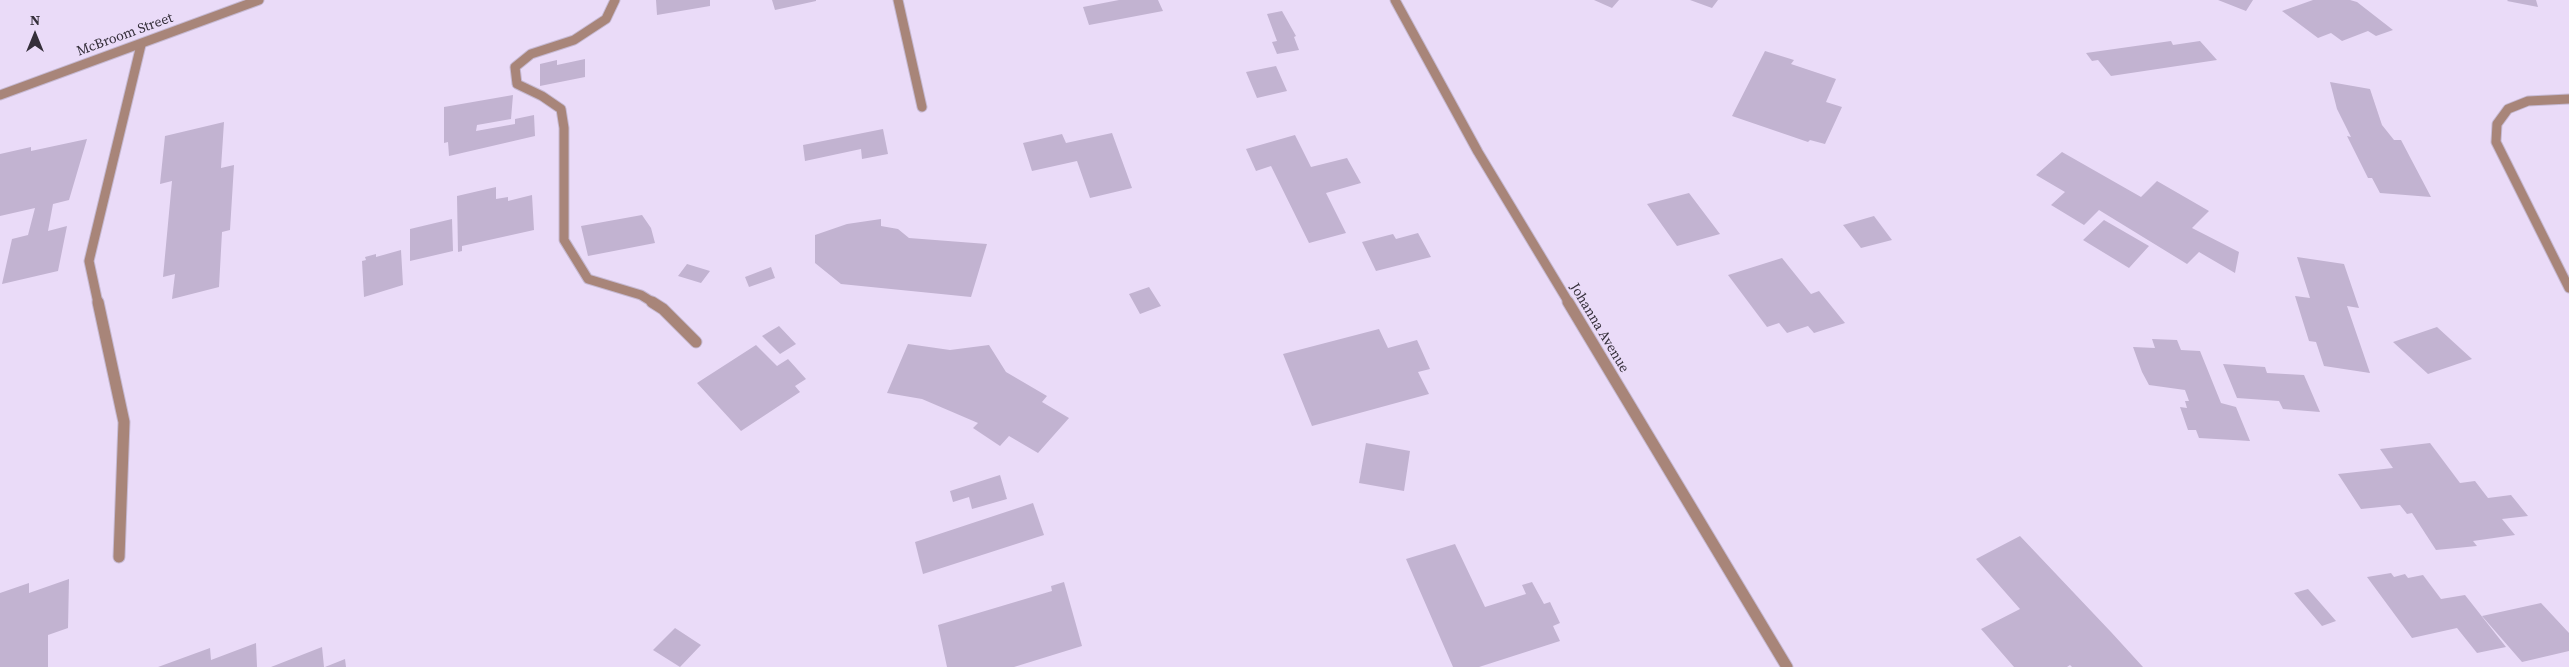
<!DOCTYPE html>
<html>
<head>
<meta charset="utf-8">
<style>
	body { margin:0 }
	#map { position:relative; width:2569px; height:667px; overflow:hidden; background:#eadbf8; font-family:"Source Serif 4",serif }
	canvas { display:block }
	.north { position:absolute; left:10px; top:10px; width:50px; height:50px; -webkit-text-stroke:4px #eadbf8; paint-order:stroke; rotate:0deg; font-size:14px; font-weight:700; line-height:20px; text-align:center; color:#352f3a }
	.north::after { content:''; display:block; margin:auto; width:18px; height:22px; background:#352f3a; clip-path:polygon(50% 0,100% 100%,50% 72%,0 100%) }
</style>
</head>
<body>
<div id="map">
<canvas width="2569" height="667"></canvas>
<div class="north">N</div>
</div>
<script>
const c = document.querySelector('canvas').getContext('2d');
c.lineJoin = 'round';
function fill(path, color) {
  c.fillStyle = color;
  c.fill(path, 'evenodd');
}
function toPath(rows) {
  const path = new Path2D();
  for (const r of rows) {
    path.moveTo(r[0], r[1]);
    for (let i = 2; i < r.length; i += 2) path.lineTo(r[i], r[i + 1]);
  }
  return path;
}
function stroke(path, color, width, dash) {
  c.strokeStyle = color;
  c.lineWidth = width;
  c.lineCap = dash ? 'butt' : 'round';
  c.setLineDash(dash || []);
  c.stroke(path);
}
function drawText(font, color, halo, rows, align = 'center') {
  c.font = font + ' "Source Serif 4",serif';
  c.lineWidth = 4;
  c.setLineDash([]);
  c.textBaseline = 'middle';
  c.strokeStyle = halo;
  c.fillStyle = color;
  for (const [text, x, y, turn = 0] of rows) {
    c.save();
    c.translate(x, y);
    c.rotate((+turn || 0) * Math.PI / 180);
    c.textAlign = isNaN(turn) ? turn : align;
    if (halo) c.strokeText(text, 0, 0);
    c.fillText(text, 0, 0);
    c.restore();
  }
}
fill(toPath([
	[656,0,710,0,710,6,657,15],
	[772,0,816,0,816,1,775,10],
	[1119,0,1158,0,1163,11,1089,25,1083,7],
	[1594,0,1619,0,1612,8],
	[1690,0,1718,0,1712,8],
	[2218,0,2253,0,2246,11],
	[2313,0,2350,0,2357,2,2393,30,2376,36,2368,31,2342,41,2331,33,2318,38,2282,11],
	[2508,0,2536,0,2538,7,2507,1],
	[1282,11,1296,36,1294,37,1299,50,1277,54,1272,42,1277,41,1267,14],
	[2171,41,2173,45,2200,41,2217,60,2111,76,2098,60,2092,61,2086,53],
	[1765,51,1794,60,1791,64,1836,79,1826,102,1842,107,1825,144,1810,140,1808,142,1732,116],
	[585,59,585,77,540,86,540,64,557,60,557,65],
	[1276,66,1287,91,1257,98,1246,72],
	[2330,82,2370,89,2382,125,2394,140,2401,140,2431,197,2380,193,2372,178,2368,178,2347,136,2351,137,2337,109],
	[513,95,511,119,477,125,476,131,515,124,515,119,534,115,535,136,449,156,448,142,444,143,444,107],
	[224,122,221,168,234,165,230,230,222,232,219,287,172,299,175,274,163,277,172,181,160,184,165,136],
	[883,129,888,154,862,159,861,149,805,161,803,145],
	[1112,133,1132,188,1090,198,1077,161,1032,171,1023,143,1062,134,1066,143],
	[1295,135,1311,167,1347,158,1361,183,1326,193,1346,233,1309,243,1271,166,1256,171,1246,149],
	[87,139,69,200,53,204,48,231,67,226,58,271,2,284,12,239,28,235,35,208,0,216,0,154,31,147,31,151],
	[2062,152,2141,197,2157,181,2209,211,2192,228,2239,252,2235,273,2199,252,2187,264,2099,210,2084,225,2051,205,2065,192,2036,175],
	[496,187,496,199,508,197,508,201,532,195,534,230,462,246,462,251,458,252,457,196],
	[1689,193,1720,234,1677,246,1647,204],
	[642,215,651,228,655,243,588,256,581,226],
	[1874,216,1892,240,1861,248,1843,225],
	[452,219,453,251,410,261,410,229],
	[881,219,881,226,898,229,909,238,987,244,971,297,841,284,815,263,815,235,847,224],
	[2104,220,2149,246,2129,268,2083,240],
	[1418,233,1431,257,1376,271,1362,242,1393,234,1396,239],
	[401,250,403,285,364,297,362,261,366,260,365,257,376,254,376,257],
	[2297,257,2344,264,2359,308,2347,306,2370,373,2324,366,2316,342,2309,341,2295,296,2310,298],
	[1782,258,1811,294,1819,291,1845,323,1814,333,1808,326,1787,333,1779,323,1767,327,1728,275],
	[687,264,710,271,701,283,678,276],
	[771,267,775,278,749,287,745,277],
	[1149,287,1161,306,1140,314,1129,294],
	[779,326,796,344,780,354,762,336],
	[2437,327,2472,359,2428,374,2393,342],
	[1379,329,1388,348,1417,340,1430,369,1418,372,1429,394,1312,426,1283,354],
	[2152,339,2177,340,2181,350,2200,351,2221,403,2236,407,2250,441,2199,438,2196,430,2188,430,2180,407,2187,408,2185,401,2189,401,2185,390,2149,385,2142,372,2133,347,2155,348],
	[908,344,950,350,989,345,1006,372,1047,396,1042,402,1069,418,1038,453,1009,436,1000,446,973,428,978,423,922,399,887,393],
	[756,345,777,366,788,359,806,379,795,386,800,392,741,431,697,383],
	[2223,364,2265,367,2267,373,2304,375,2320,412,2283,409,2279,401,2237,398],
	[1366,443,1410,451,1404,491,1359,483],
	[2430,443,2460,483,2475,481,2488,498,2511,495,2528,516,2502,519,2515,535,2473,541,2477,546,2436,550,2412,513,2407,514,2400,505,2361,509,2338,474,2393,468,2380,449],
	[1000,475,1007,499,972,509,969,497,953,502,950,491],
	[1033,503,1044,535,923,574,915,542],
	[2020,536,2111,632,2143,667,2072,667,2070,665,2067,667,2014,667,1981,629,2020,609,1976,559],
	[1455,544,1485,607,1526,594,1522,585,1532,582,1544,604,1550,602,1560,623,1553,626,1560,641,1479,667,1453,667,1406,559],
	[2391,573,2394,577,2405,574,2408,578,2423,575,2441,599,2465,595,2506,647,2477,653,2457,628,2412,638,2367,577],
	[69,579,68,628,48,635,48,667,0,667,0,593,29,583,29,593],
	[1064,582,1082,646,1014,667,947,667,938,625,1052,591,1051,586],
	[2308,589,2336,621,2322,626,2294,593],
	[2541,603,2569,633,2569,651,2522,662,2482,616],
	[675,628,701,645,680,667,653,650],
	[256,643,257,667,158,667,210,648,211,660],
	[322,647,324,667,271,667],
	[345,659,346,667,325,667]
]), '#c2b3d1');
const laneFar1 = toPath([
	[615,0,606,19,574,40,531,54,515,67,517,84,542,96,561,109,564,128,564,240,588,279,641,295,654,303],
	[98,303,89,261,141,45]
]);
const lane = toPath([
	[98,302,124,422,119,557],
	[652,302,663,309,696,342]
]);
const streetFar1 = toPath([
	[898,0,922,107],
	[1395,0,1478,152,1569,303],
	[0,95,259,0],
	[2569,99,2528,101,2508,109,2497,124,2496,142,2569,288]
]);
const street = toPath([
	[1568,302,1787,667]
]);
stroke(laneFar1, '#c6b9d2', 11);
stroke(lane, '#c6b9d2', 13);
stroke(streetFar1, '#c6b9d2', 11);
stroke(street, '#c6b9d2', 13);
stroke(laneFar1, '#a88579', 9);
stroke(lane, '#a88579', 11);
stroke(streetFar1, '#a88579', 9);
stroke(street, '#a88579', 11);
drawText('14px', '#352f3a', '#eadbf8', [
	["McBroom Street",125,35,-20],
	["Johanna Avenue",1599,328,59]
]);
</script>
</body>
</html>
